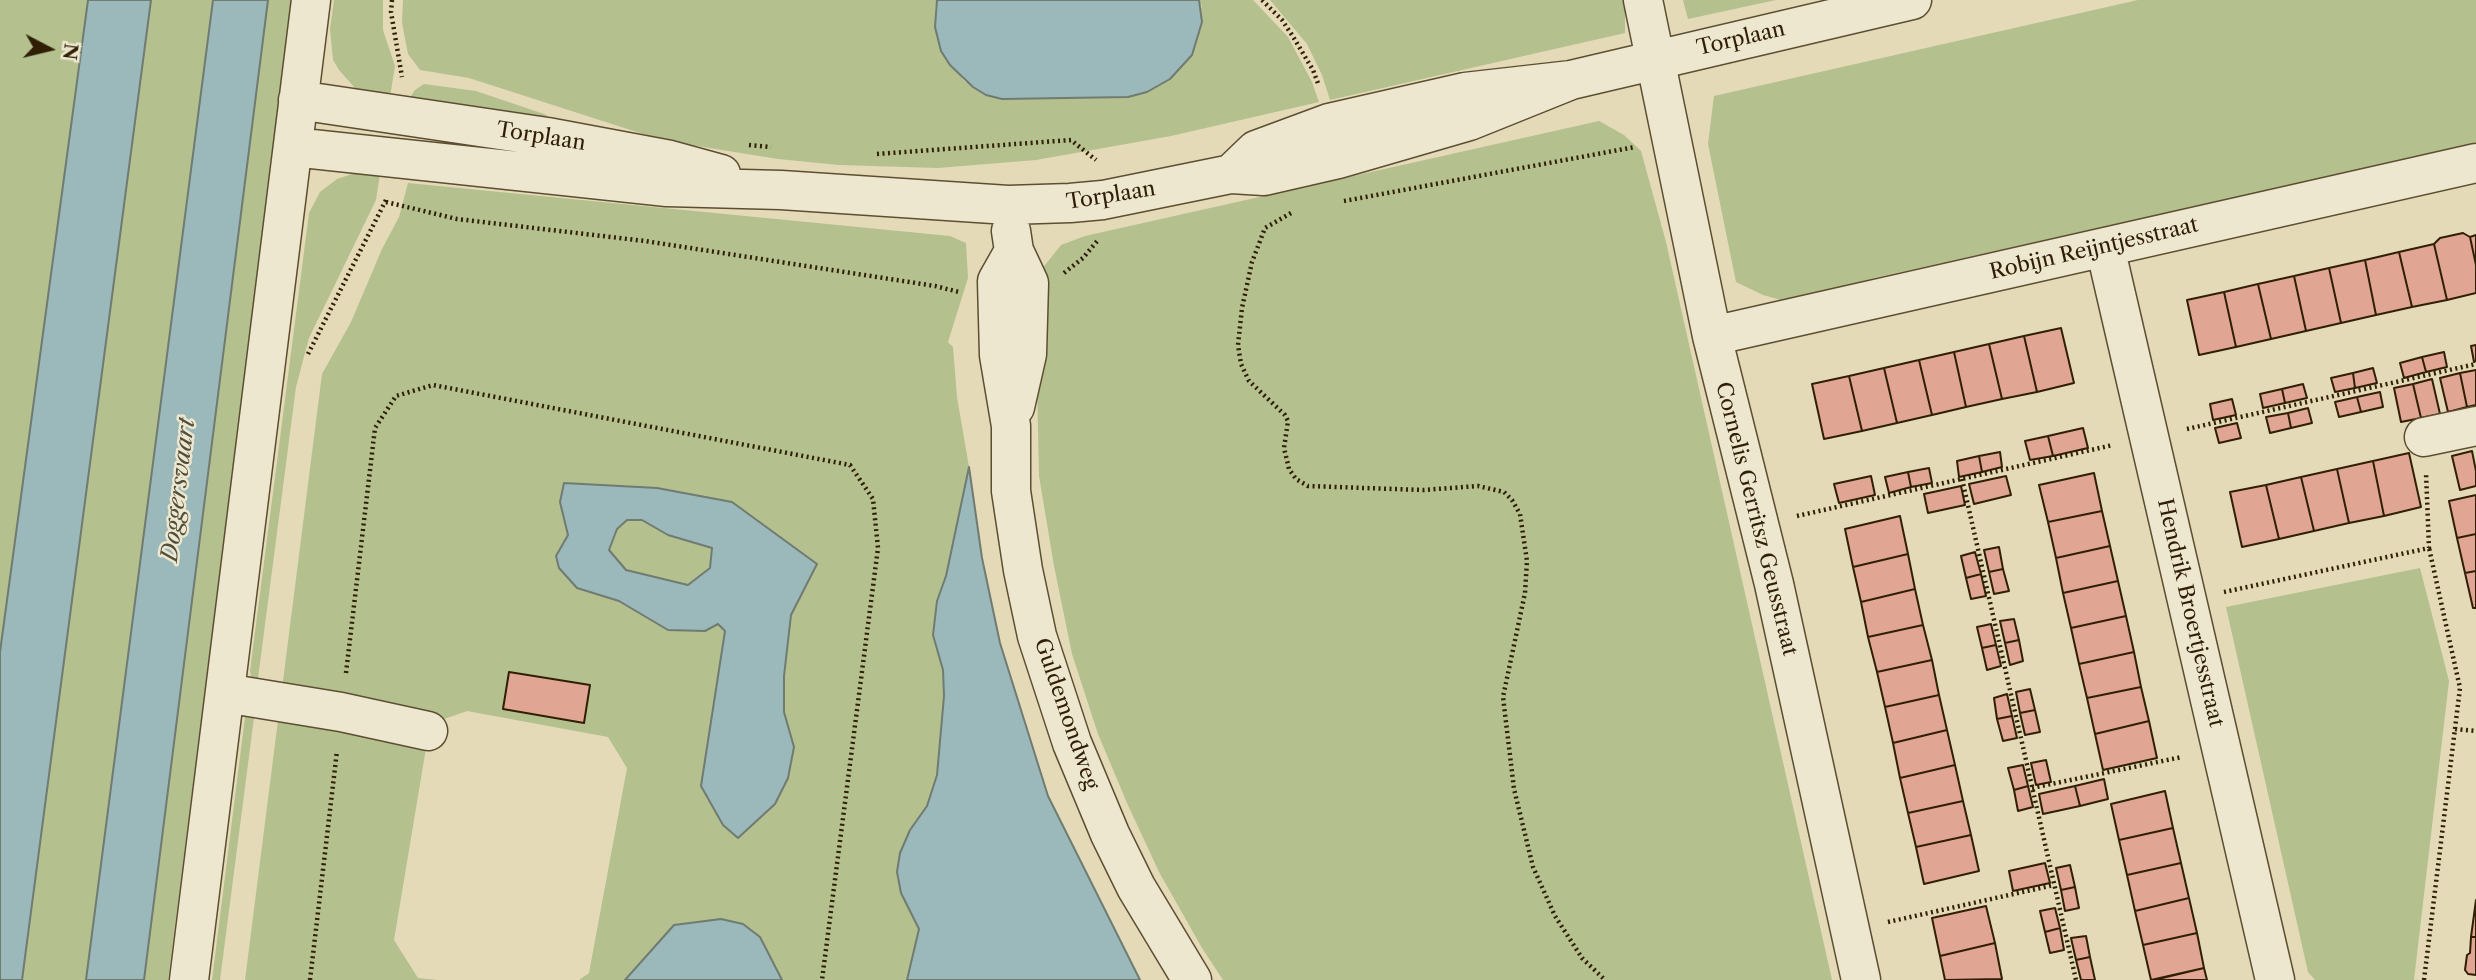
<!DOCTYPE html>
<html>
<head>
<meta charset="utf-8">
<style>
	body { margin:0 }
	#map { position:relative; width:2476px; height:980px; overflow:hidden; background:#e4dab7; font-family:"Libre Caslon Text",serif }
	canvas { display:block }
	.north { position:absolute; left:14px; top:14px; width:70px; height:70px; -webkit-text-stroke:5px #ede7d0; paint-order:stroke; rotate:97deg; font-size:19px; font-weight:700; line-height:28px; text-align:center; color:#301f05 }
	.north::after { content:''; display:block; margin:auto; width:24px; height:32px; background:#301f05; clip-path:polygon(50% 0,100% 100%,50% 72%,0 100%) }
</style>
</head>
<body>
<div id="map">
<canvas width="2476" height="980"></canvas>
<div class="north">N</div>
</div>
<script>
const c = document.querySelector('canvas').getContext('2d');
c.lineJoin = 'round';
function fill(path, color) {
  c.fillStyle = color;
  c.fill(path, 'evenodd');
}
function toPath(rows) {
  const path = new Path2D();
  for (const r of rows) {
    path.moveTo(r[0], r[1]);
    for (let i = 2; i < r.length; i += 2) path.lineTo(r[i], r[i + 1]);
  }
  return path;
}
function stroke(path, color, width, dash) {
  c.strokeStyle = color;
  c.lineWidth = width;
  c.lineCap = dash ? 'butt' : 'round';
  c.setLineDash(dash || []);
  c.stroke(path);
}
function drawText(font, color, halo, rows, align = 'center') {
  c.font = font + ' "Libre Caslon Text",serif';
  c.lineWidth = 5;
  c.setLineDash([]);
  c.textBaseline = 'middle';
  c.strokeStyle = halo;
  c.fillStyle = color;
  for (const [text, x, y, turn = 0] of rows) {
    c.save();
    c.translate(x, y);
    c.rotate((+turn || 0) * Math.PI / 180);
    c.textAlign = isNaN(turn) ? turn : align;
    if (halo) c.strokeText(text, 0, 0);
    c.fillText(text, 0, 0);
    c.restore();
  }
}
fill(toPath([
	[0,0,100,0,0,732],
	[151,0,213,0,86,980,22,980],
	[268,0,293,0,168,980,144,980],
	[334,0,383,0,383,30,395,66,390,97,365,94,355,88,339,70,333,60,330,29],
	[403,0,937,0,935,10,963,80,986,95,1002,99,1128,97,1147,92,1202,7,1199,0,1253,0,1288,37,1312,82,1319,102,1171,136,1036,160,938,168,839,165,778,159,685,144,643,134,469,78,420,70,408,54,402,23],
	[1270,0,1625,0,1625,33,1330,100,1322,75,1307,44],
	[1683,0,1776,0,1688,19],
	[2138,0,2476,0,2476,144,1878,277,1788,302,1763,295,1736,282,1708,144,1714,96],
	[424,84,476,91,547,115,546,117,540,117,409,99,415,90],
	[1599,121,1624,135,1641,151,1666,242,1832,980,1223,980,1202,948,1159,872,1127,803,1098,734,1072,654,1054,566,1039,476,1037,383,1041,270,1061,245,1085,236],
	[358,172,380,174,376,200,309,338,296,387,257,686,252,681,250,671,309,213,320,192,337,179],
	[408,183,950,236,966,243,968,278,948,342,953,347,957,397,969,467,964,489,969,559,1041,818,1133,980,579,980,589,973,627,768,608,737,467,711,430,724,394,940,418,978,438,980,245,980,322,374,351,322,382,249,399,217],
	[2420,568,2449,681,2414,980,2315,980,2308,972,2226,607],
	[255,710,220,980,212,980,245,717,247,711]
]), '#b4c08e');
const water = toPath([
	[88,0,151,0,22,980,0,980,0,652,88,0],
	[213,0,268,0,144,980,86,980,213,0],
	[937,0,1199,0,1202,22,1192,55,1170,79,1147,92,1128,97,1002,99,986,95,973,87,950,65,941,51,935,27,937,0],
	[969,467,982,558,1000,643,1048,796,1140,980,907,980,919,929,901,893,897,872,900,853,910,830,927,806,937,775,944,696,943,670,933,635,937,601,946,576,969,467],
	[564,483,657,488,732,502,817,564,791,615,784,676,784,712,794,747,788,778,775,804,738,838,723,825,701,786,725,631,718,624,705,631,668,630,619,601,577,588,559,568,556,556,568,535,560,502,564,483],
	[627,520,642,520,668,535,712,548,710,568,688,585,626,570,609,550,617,529,627,520],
	[721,919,743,924,760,937,782,980,625,980,674,925,721,919]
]);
fill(water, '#9bb8ba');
stroke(water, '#707b72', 2);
const building = toPath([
	[2463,233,2470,237,2476,265,2476,293,2447,300,2434,244,2440,238,2463,233],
	[2476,235,2476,265,2470,237,2476,235],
	[2434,244,2447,300,2412,307,2399,252,2434,244],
	[2399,252,2412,307,2376,315,2365,260,2399,252],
	[2365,260,2376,315,2341,323,2329,268,2365,260],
	[2329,268,2341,323,2306,331,2294,276,2329,268],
	[2294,276,2306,331,2271,339,2258,284,2294,276],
	[2258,284,2271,339,2236,347,2224,292,2258,284],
	[2224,292,2236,347,2199,355,2187,300,2224,292],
	[2061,328,2074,383,2037,392,2024,336,2061,328],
	[2024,336,2037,392,2002,399,1989,344,2024,336],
	[1989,344,2002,399,1966,407,1954,352,1989,344],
	[2476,345,2476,361,2474,362,2471,346,2476,345],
	[1954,352,1966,407,1932,415,1919,360,1954,352],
	[2444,352,2447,367,2426,372,2422,357,2444,352],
	[2422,357,2426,372,2404,378,2400,363,2422,357],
	[1919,360,1932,415,1897,423,1884,368,1919,360],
	[1884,368,1897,423,1862,431,1849,376,1884,368],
	[2373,368,2377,383,2355,388,2353,373,2373,368],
	[2476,370,2476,405,2467,407,2460,373,2476,370],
	[2353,373,2355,388,2335,392,2331,378,2353,373],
	[2460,373,2467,407,2448,412,2440,378,2460,373],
	[1849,376,1862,431,1824,439,1812,384,1849,376],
	[2432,379,2440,414,2421,418,2413,384,2432,379],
	[2303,384,2307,398,2285,403,2282,389,2303,384],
	[2413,384,2421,418,2401,422,2394,388,2413,384],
	[2282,389,2285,403,2263,408,2260,394,2282,389],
	[2380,392,2383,407,2361,412,2357,397,2380,392],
	[2357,397,2361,412,2339,417,2335,402,2357,397],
	[2232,399,2236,415,2213,420,2210,404,2232,399],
	[2308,408,2312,423,2291,428,2288,413,2308,408],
	[2288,413,2291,428,2270,433,2266,417,2288,413],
	[2237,423,2241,438,2219,443,2215,428,2237,423],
	[2083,428,2088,448,2053,456,2048,436,2083,428],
	[2048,436,2053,456,2030,460,2025,441,2048,436],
	[2472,451,2476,471,2476,486,2460,490,2452,456,2472,451],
	[2000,452,2002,467,1982,472,1979,456,2000,452],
	[2409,453,2421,507,2384,516,2373,461,2409,453],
	[1979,456,1982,472,1959,477,1957,461,1979,456],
	[2373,461,2384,516,2349,523,2337,469,2373,461],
	[1929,468,1932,483,1911,487,1908,472,1929,468],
	[2337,469,2349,523,2314,531,2301,477,2337,469],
	[1908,472,1911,487,1889,493,1885,477,1908,472],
	[2094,473,2102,511,2048,522,2039,485,2094,473],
	[1871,476,1875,495,1839,503,1834,484,1871,476],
	[2006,476,2011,495,1974,504,1969,484,2006,476],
	[2301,477,2314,531,2279,539,2266,485,2301,477],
	[2266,485,2279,539,2242,547,2230,492,2266,485],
	[1961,486,1965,505,1928,513,1924,494,1961,486],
	[2476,495,2476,534,2457,538,2449,501,2476,495],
	[2102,511,2110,546,2056,558,2048,522,2102,511],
	[1900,516,1908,554,1853,567,1845,529,1900,516],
	[2476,534,2476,571,2465,573,2457,538,2476,534],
	[2110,546,2118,581,2063,593,2056,558,2110,546],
	[1999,547,2003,569,1989,572,1984,550,1999,547],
	[1975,552,1981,574,1966,578,1961,556,1975,552],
	[1908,554,1915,589,1861,602,1853,567,1908,554],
	[2003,569,2009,591,1994,594,1989,572,2003,569],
	[2476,571,2476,608,2473,608,2465,573,2476,571],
	[1981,574,1986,596,1971,599,1966,578,1981,574],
	[2118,581,2126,616,2071,628,2063,593,2118,581],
	[1915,589,1923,625,1868,637,1861,602,1915,589],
	[2126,616,2134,652,2079,664,2071,628,2126,616],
	[2014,619,2019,640,2005,643,2000,621,2014,619],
	[1991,624,1996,645,1982,648,1977,627,1991,624],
	[1923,625,1932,660,1877,672,1868,637,1923,625],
	[2019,640,2023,661,2010,665,2005,643,2019,640],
	[1996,645,2001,666,1987,670,1982,648,1996,645],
	[2134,652,2141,687,2087,698,2079,664,2134,652],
	[1932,660,1939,695,1885,707,1877,672,1932,660],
	[509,672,590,685,584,723,503,709,509,672],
	[2141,687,2149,721,2095,734,2087,698,2141,687],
	[2030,689,2035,710,2020,713,2016,692,2030,689],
	[2007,694,2012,716,1997,719,1994,698,2007,694],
	[1939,695,1947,730,1893,743,1885,707,1939,695],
	[2035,710,2040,732,2025,735,2020,713,2035,710],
	[2012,716,2017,738,2003,741,1997,719,2012,716],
	[2149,721,2157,758,2103,770,2095,734,2149,721],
	[1947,730,1955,765,1900,778,1893,743,1947,730],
	[2046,760,2051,782,2036,785,2031,763,2046,760],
	[1955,765,1963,801,1908,813,1900,778,1955,765],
	[2023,765,2028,786,2014,790,2008,768,2023,765],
	[2104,779,2108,799,2080,806,2075,786,2104,779],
	[2028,786,2033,807,2018,811,2014,790,2028,786],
	[2075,786,2080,806,2043,814,2039,794,2075,786],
	[2165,791,2173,828,2119,840,2111,804,2165,791],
	[1963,801,1971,835,1916,847,1908,813,1963,801],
	[2173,828,2181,863,2127,875,2119,840,2173,828],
	[1971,835,1979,871,1924,884,1916,847,1971,835],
	[2045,863,2050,883,2013,891,2009,871,2045,863],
	[2181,863,2189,898,2135,911,2127,875,2181,863],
	[2070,865,2075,887,2061,890,2056,868,2070,865],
	[2075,887,2079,908,2065,911,2061,890,2075,887],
	[2189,898,2197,933,2143,945,2135,911,2189,898],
	[2476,900,2476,937,2471,937,2476,900],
	[1986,906,1995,943,1940,956,1932,918,1986,906],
	[2055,908,2060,928,2045,932,2040,911,2055,908],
	[2060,928,2064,950,2050,953,2045,932,2060,928],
	[2197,933,2204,968,2151,980,2143,945,2197,933],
	[2086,936,2090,957,2076,960,2071,938,2086,936],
	[2471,937,2476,937,2476,975,2468,974,2465,970,2467,955,2470,953,2471,937],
	[1995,943,2002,979,1945,980,1940,956,1995,943],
	[2090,957,2095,980,2081,980,2076,960,2090,957],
	[2204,968,2207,980,2154,980,2204,968]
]);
fill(building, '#e1a693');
stroke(building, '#301f05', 2);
const minor = toPath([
	[1643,0,1712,336,1774,584,1861,980],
	[298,100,547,137,670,160,721,174],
	[293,147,667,187,781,190,1008,205,1070,203,1103,200,1231,174,1264,176,1338,159,1469,121,1571,80],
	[1231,174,1256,150,1329,123,1465,92,1571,80,1912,0],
	[1011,231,1014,251,1029,283,1027,354,1015,407],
	[2105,247,2275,980],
	[1014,251,997,281,999,355,1011,426,1011,491,1023,570,1037,636,1072,743,1110,834,1136,887,1192,980],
	[1712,336,2476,163],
	[2424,437,2476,426],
	[225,693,341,712,428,731],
	[189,980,311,0]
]);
stroke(minor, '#5d4e32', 41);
stroke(toPath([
	[392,0,391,12,402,77],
	[1262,0,1282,20,1292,35,1313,70,1319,86],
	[749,145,771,147],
	[877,154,1071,140,1096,160],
	[1344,201,1635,147],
	[386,202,457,219,645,241,935,286,959,292],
	[1291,213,1265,228,1252,262,1242,308,1238,345,1241,364,1249,381,1285,415,1288,421,1284,448,1289,469,1296,479,1308,486,1423,490,1478,486,1504,492,1512,500,1520,514,1527,561,1525,593,1503,697,1514,789,1533,867,1555,916,1582,958,1605,980],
	[1064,273,1083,258,1098,240],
	[308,354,386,200],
	[2187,429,2476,364],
	[1962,479,2076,980],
	[1797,516,2113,445],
	[2224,592,2429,548,2426,473],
	[346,673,375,428,396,396,433,385,850,465,873,499,878,548,822,980],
	[2455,729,2476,731],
	[2032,788,2182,757],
	[1888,922,2054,885],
	[310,980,337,751],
	[2424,980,2460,688,2429,548]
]), '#301f05', 4.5, [2, 3.5]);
stroke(minor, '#ede7d0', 38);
drawText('21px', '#301f05', '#ede7d0', [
	["Torplaan",1741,39,-13],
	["Torplaan",541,137,9],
	["Torplaan",1111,196,-9],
	["Robijn Reijntjesstraat",2094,249,-13],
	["Cornelis Gerritsz Geusstraat",1756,519,76],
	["Hendrik Broertjesstraat",2190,613,77],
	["Guldemondweg",1066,714,71]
]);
drawText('italic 23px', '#504d3b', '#ede7d0', [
	["Doggersvaart",179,490,-83]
]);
</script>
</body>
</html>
